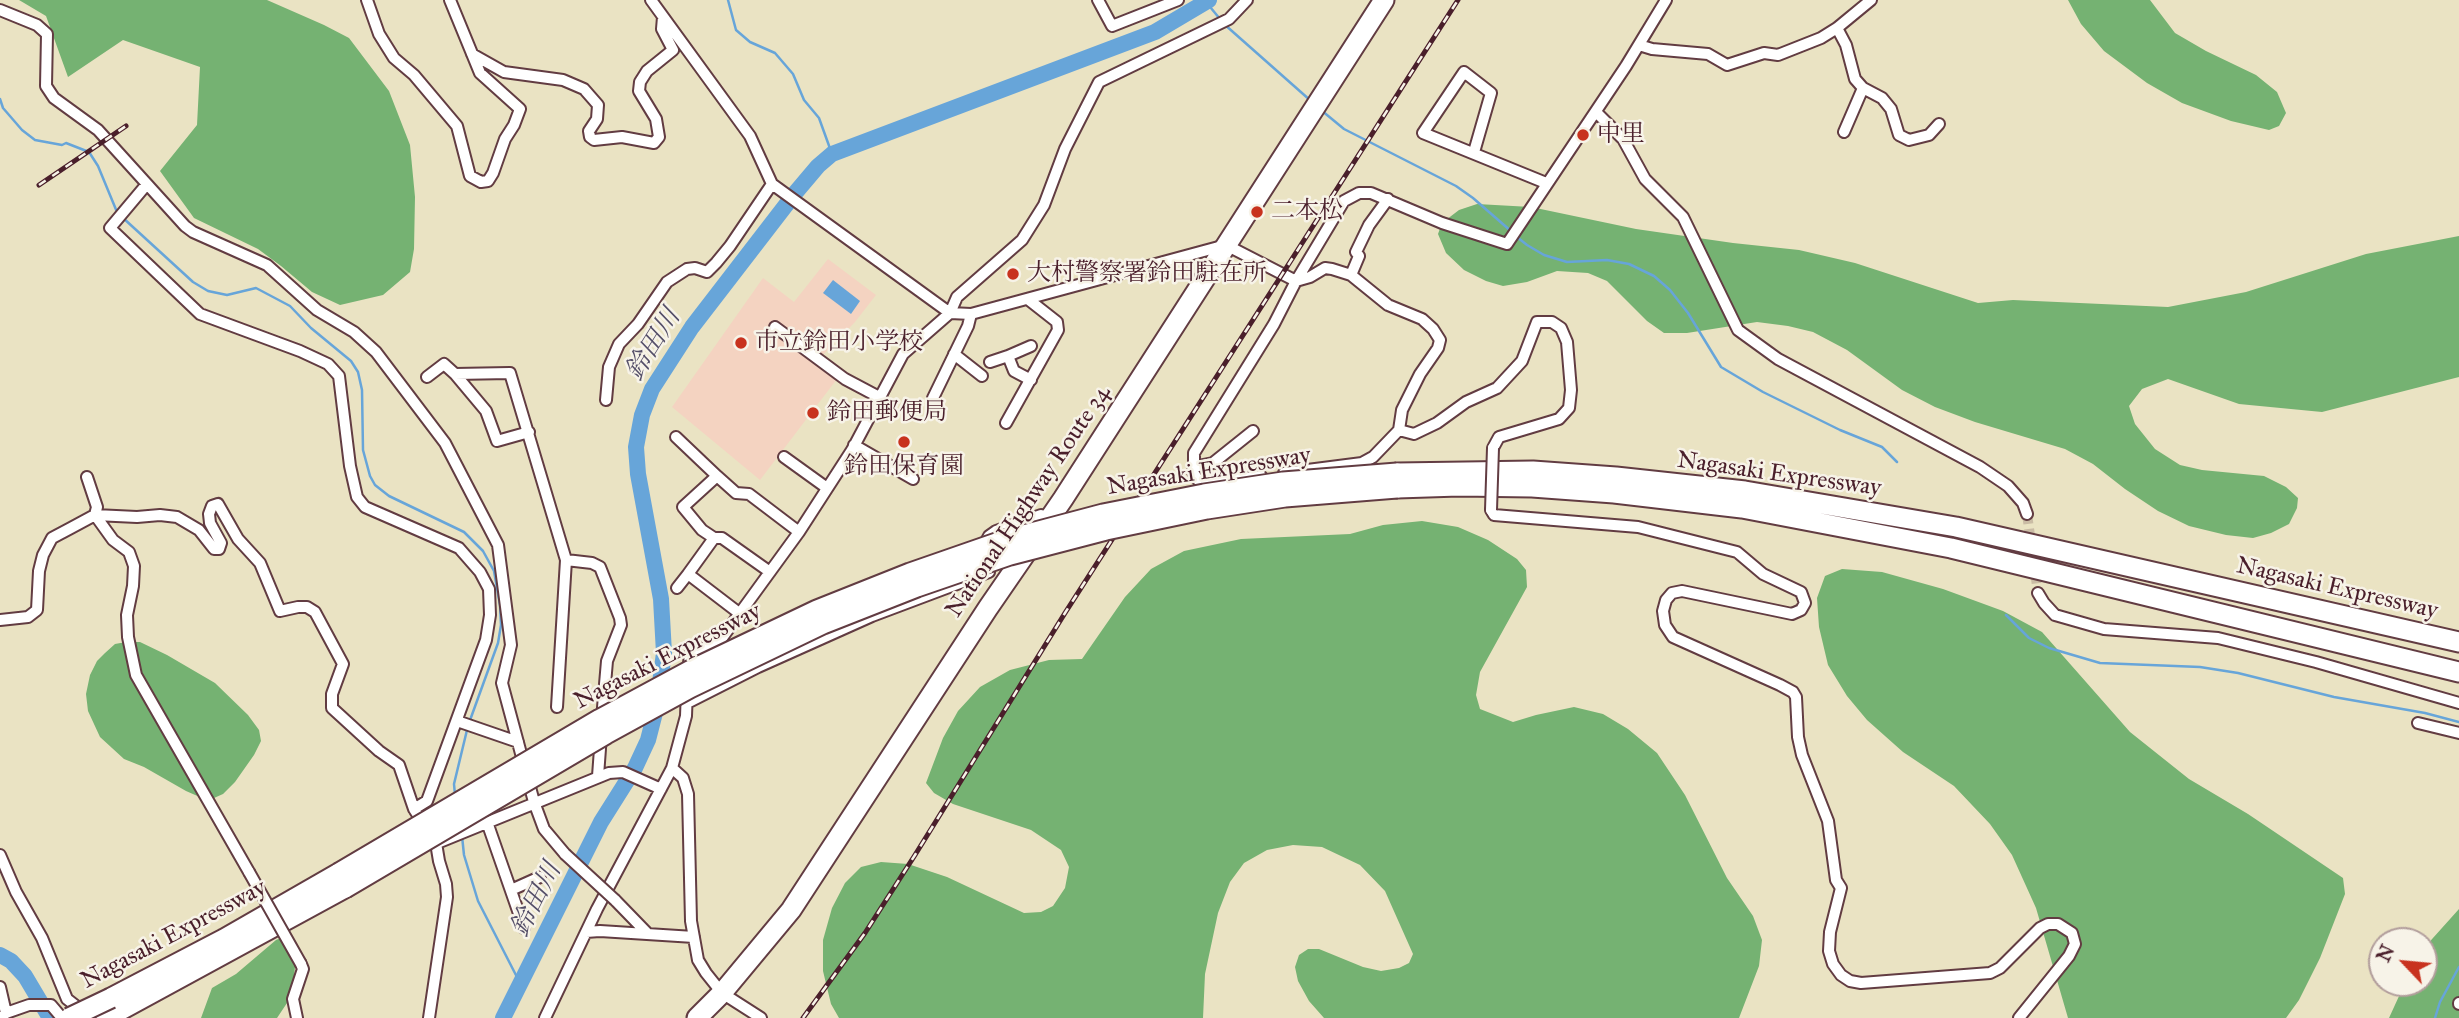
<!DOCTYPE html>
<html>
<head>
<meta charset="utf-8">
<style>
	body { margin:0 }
	#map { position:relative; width:2459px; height:1018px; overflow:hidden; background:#eae3c3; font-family:"IM FELL Great Primer",serif }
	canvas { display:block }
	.north { position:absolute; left:2368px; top:927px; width:70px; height:70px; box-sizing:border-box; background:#f7f3e8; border:2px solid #b29e9c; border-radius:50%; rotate:296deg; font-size:19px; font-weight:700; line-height:28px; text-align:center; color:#4a1f2b }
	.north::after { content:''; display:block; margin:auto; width:24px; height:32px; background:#c8321e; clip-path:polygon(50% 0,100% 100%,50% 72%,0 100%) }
</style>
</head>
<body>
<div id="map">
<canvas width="2459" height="1018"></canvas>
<div class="north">N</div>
</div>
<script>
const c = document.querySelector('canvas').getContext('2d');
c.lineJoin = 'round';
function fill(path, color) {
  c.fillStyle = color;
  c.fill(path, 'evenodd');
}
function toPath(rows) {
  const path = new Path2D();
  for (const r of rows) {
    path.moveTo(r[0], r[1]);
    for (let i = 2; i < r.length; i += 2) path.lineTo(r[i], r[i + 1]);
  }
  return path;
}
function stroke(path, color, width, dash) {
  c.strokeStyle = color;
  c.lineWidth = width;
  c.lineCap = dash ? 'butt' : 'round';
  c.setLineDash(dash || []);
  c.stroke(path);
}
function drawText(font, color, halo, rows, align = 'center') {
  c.font = font + ' "IM FELL Great Primer","Noto Serif JP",serif';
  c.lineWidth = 5;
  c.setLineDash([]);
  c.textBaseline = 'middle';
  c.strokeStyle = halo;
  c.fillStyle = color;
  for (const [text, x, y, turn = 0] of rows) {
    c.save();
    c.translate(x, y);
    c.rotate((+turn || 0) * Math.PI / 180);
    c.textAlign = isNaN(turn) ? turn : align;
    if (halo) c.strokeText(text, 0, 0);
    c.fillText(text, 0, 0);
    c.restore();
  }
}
fill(toPath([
	[828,259,876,295,855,322,821,357,837,379,760,480,672,407,763,278,794,302]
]), '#f4d3c1');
fill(toPath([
	[19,0,267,0,324,25,349,38,389,91,410,145,415,197,414,249,410,272,383,295,340,305,312,292,281,266,258,249,194,218,160,171,197,125,200,67,123,40,68,77,46,16],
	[2068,0,2150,0,2175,33,2206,51,2256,75,2277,92,2286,113,2279,126,2269,130,2231,121,2182,103,2147,83,2104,51,2081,24],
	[1477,204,1531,207,1636,229,1733,243,1799,250,1855,263,1978,303,2013,300,2168,307,2246,292,2366,254,2459,236,2459,377,2322,412,2239,404,2168,379,2142,389,2129,406,2135,424,2155,449,2180,465,2202,470,2264,476,2286,487,2298,498,2297,508,2289,524,2271,533,2253,538,2226,535,2189,526,2158,511,2125,489,2093,464,2065,449,1975,422,1935,407,1902,390,1847,350,1813,332,1788,326,1757,322,1687,333,1664,333,1647,321,1607,281,1588,273,1557,271,1527,282,1503,286,1486,281,1464,270,1446,253,1438,234,1442,223,1459,210],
	[1422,521,1458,527,1488,540,1517,559,1526,570,1527,587,1480,672,1476,695,1480,709,1513,722,1536,715,1574,707,1603,714,1628,729,1657,753,1685,795,1727,878,1753,916,1762,940,1759,966,1739,1018,1324,1018,1309,1001,1298,981,1295,967,1299,955,1308,949,1319,949,1363,967,1381,971,1399,968,1409,963,1413,954,1385,891,1360,865,1322,847,1293,845,1267,850,1244,863,1230,882,1218,913,1205,974,1203,1018,839,1018,831,1004,823,971,823,940,832,908,845,883,861,867,881,862,908,864,947,877,1024,913,1041,912,1053,906,1065,888,1069,867,1061,850,1031,830,953,804,934,793,926,783,943,738,958,711,980,687,1010,670,1049,660,1082,659,1125,597,1151,569,1184,551,1241,539,1350,534,1383,525],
	[1842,569,1882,572,1943,589,2003,611,2042,632,2130,732,2189,779,2248,814,2343,878,2345,894,2320,958,2299,1000,2286,1018,2068,1018,2036,908,2012,855,1990,824,1954,786,1903,752,1867,720,1847,696,1828,665,1819,627,1817,598,1825,576],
	[126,642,140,642,167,655,215,683,248,715,259,730,261,741,254,755,235,782,223,794,214,798,202,798,186,791,144,767,124,759,100,737,88,711,86,694,90,675,97,661,105,653,115,644],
	[2459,909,2459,1018,2389,1018,2405,983,2424,983,2424,948],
	[291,934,295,967,293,986,287,1003,277,1018,201,1018,212,988,236,974,276,940]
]), '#75b272');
fill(toPath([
	[833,280,860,301,851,314,823,293]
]), '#67a5d9');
stroke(toPath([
	[728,0,736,30,750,42,775,53,793,74,804,100,819,118,832,154],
	[1206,2,1220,19],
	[1224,24,1311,101],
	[0,99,3,108,22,130,35,140,62,145,66,143,89,152,98,166,117,212],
	[1321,110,1344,129,1456,186,1473,198,1512,232],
	[122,217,193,282,208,291,227,295,256,288,290,306,311,328,351,361,358,372,362,390,363,450,370,476,375,485,389,496,464,532,483,551,494,571,500,605,501,625,498,643,469,723],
	[1517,237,1527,245,1544,255,1567,262,1607,260,1629,264,1654,276,1670,290,1688,313,1721,367,1763,392,1840,430,1882,447,1897,462],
	[2006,615,2029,638,2049,648,2100,663,2200,667,2238,673,2334,697,2425,713,2459,722],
	[455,795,454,784,467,730],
	[462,836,464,855,478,901,520,983],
	[2435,1018,2440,1002,2459,967]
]), '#67a5d9', 2.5);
stroke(toPath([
	[0,955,11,961,25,976,50,1018],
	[503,1018,601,822,635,768,648,740,657,705,664,653,661,599,638,474,636,447,642,415,652,389,692,327,796,192,818,166,832,154,1155,32,1209,0]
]), '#67a5d9', 16);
stroke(toPath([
	[2027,514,2038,593]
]), '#cabca5', 10, [10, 5]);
const street = toPath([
	[367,0,379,34,394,58,414,75,457,126,470,176,481,182,488,181,493,173,505,139,514,125,520,109,480,73,450,0],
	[651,0,750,136,772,184,950,313,971,314,1226,245,1296,281,1310,277,1325,268,1332,269,1351,275,1388,305,1422,319,1433,329,1440,340,1438,348,1420,374,1402,410,1399,430,1414,434,1437,423,1466,402,1497,388,1522,361,1537,322,1552,322,1561,328,1567,342,1571,390,1569,408,1559,419,1499,437,1493,448],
	[1098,0,1112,26,1178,0],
	[0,10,37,25,47,34,46,86,54,98,98,130,185,226,193,232,267,265,317,310,354,332,376,352,445,443,498,545,511,645,502,683,534,802,544,829,565,854],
	[1837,28,1846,45,1855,79,1863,88,1882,98,1891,109,1899,135,1909,140,1929,135,1939,124],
	[1639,45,1652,49,1708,54,1727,65,1764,53,1778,55,1821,38,1837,28,1871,0],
	[472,54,504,72,563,80,584,89,598,105,597,119,589,131,590,137,594,140,622,137,654,143,659,137,656,119,639,91,640,82,647,71,673,50,662,29,663,17],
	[1596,112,1623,139,1645,179,1683,217,1738,330,1778,359,1980,467,2008,486,2023,503,2027,514],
	[1844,132,1863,88],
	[1474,152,1491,93,1464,72,1423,133,1546,183],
	[147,184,110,228,200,314,300,351,328,364,339,376,350,466,357,497,365,507,459,548,480,572,489,589,490,615,486,640,427,801,414,809],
	[1351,275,1359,256,1356,252,1369,225,1388,199],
	[775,327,845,379,879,397],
	[954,354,982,376],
	[990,362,1008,356],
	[455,374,486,411,497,441,529,432],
	[427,377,444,364,455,374,510,373,566,560,557,707],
	[1031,380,1014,371,1008,356,1031,346],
	[933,398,968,326,971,314],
	[606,400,609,367,619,344,638,324,667,282,687,269,695,268,707,272,716,263,730,246,772,184],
	[1006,423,1058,330,1057,322,1029,300],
	[1253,431,1213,463,1198,466,1194,464,1194,453,1274,324,1296,281,1344,201,1359,193,1371,193,1442,223,1507,244,1626,66,1666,0],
	[676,437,717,476],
	[854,445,913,479],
	[784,457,827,488],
	[1194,464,1193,472,1198,480,1212,482,1261,476],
	[1284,473,1362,463,1373,457,1399,430],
	[87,477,97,507,95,515,113,540,129,552,134,566,133,586,127,615,128,637,136,675,249,872],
	[1491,510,1494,515,1638,527,1737,552,1763,574,1801,592,1805,603,1801,610,1792,614,1682,591,1672,593,1666,600,1663,611,1665,625,1673,637,1780,685,1793,692,1796,697,1798,737,1802,755,1828,821,1836,880,1841,888,1830,932,1829,951,1833,964,1841,975,1850,981,1861,983,1990,973,2000,968,2040,928,2048,924,2058,924,2072,933,2075,944,2069,956,2019,1018],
	[714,538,702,530,683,507,717,476,736,493,749,494,799,532],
	[983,547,989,536,996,531,1041,515,1049,519],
	[566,560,592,563,600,567,620,618,621,625,607,661,602,719],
	[677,588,688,574],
	[2038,593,2044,603,2055,615,2104,629,2218,638,2316,662,2459,703],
	[739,613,688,574,714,538,722,538,770,572],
	[0,620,28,617,37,610,39,571,43,555,52,538,69,529,95,515,137,517,160,515,177,517,199,530,214,549,219,549,221,543,210,523,209,514,212,506,218,504,238,539,260,563,280,611,298,607,307,607,315,612,343,664,332,694,332,708,379,751,399,765,414,809,436,843,439,861,446,884,447,897,429,1018],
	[688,673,690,654,719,642,799,532,852,450,903,354,950,313,957,297,1022,240,1044,205,1065,149,1099,82,1229,19,1247,0],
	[687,703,758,667,872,616,989,572],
	[457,721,518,742],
	[2418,723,2459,733],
	[672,768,683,778,688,794,691,921,698,960,706,973,722,993,761,1018],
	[598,776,601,735],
	[487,822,524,928],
	[437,843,609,773,623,772,661,789],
	[0,855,16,892,42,938,67,999,76,1006,81,1017],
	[511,890,540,877],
	[615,900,648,934],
	[586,932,600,931,694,937],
	[0,987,6,1013],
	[2459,1003,2459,1004],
	[1,1018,6,1013,29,1005,51,1005,62,1018],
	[297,1018,293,999,303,969,301,964],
	[545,1018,597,909,672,768,686,716,687,689]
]);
const highway = toPath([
	[1397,473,1533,471,1616,477,1745,491,1956,527,2459,642],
	[1397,488,1459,486,1532,487,1614,493,1742,508,1951,548,2459,672],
	[111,998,224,939,339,873],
	[106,1018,345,888],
	[697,1018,722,993,791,910,988,608,1063,499,1384,0]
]);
stroke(street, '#623c42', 14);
stroke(highway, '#623c42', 23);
stroke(street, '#fff', 10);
stroke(highway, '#fff', 19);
const rail = toPath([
	[39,185,126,126],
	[803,1018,865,933,915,855,1065,613,1458,0]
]);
stroke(rail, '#4a1f2b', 5);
stroke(rail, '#f7f3e8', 2.5, [8]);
const streetBridge = toPath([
	[1491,510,1493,448],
	[565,854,615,900],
	[249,872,301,964]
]);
const highwayBridge = toPath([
	[339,873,600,719,689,671,817,610,910,573,1005,540,1103,514,1204,494,1283,482,1397,473],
	[345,888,606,734,690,688,823,624,917,587,1010,555,1106,530,1207,509,1285,497,1397,488],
	[69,1018,111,998]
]);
stroke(streetBridge, '#623c42', 14, []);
stroke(highwayBridge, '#623c42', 23, []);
stroke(streetBridge, '#fff', 10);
stroke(highwayBridge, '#fff', 19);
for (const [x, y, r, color] of [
	[1583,135,7,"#c8321e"],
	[1257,212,7,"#c8321e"],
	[1013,274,7,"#c8321e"],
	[741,343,7,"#c8321e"],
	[813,413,7,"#c8321e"],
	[904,442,7,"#c8321e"]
]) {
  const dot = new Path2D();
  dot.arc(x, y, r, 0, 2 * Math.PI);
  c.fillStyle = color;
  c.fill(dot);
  stroke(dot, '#f7f3e8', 2.5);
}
drawText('24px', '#4a1f2b', '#f7f3e8', [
	["中里",1597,135],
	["二本松",1271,212],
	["大村警察署鈴田駐在所",1027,274],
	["市立鈴田小学校",755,343],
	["鈴田郵便局",827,413],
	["鈴田保育園",904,467,"center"]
], 'left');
drawText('24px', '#4a1f2b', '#f7f3e8', [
	["Nagasaki Expressway",1209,472,-9],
	["Nagasaki Expressway",1779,475,8],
	["National Highway Route 34",1029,502,-56],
	["Nagasaki Expressway",2337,589,13],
	["Nagasaki Expressway",668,657,-27],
	["Nagasaki Expressway",174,935,-28]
]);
drawText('italic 26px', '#544e68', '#f7f3e8', [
	["鈴田川",654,345,-58],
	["鈴田川",537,900,-63]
]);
</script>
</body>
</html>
